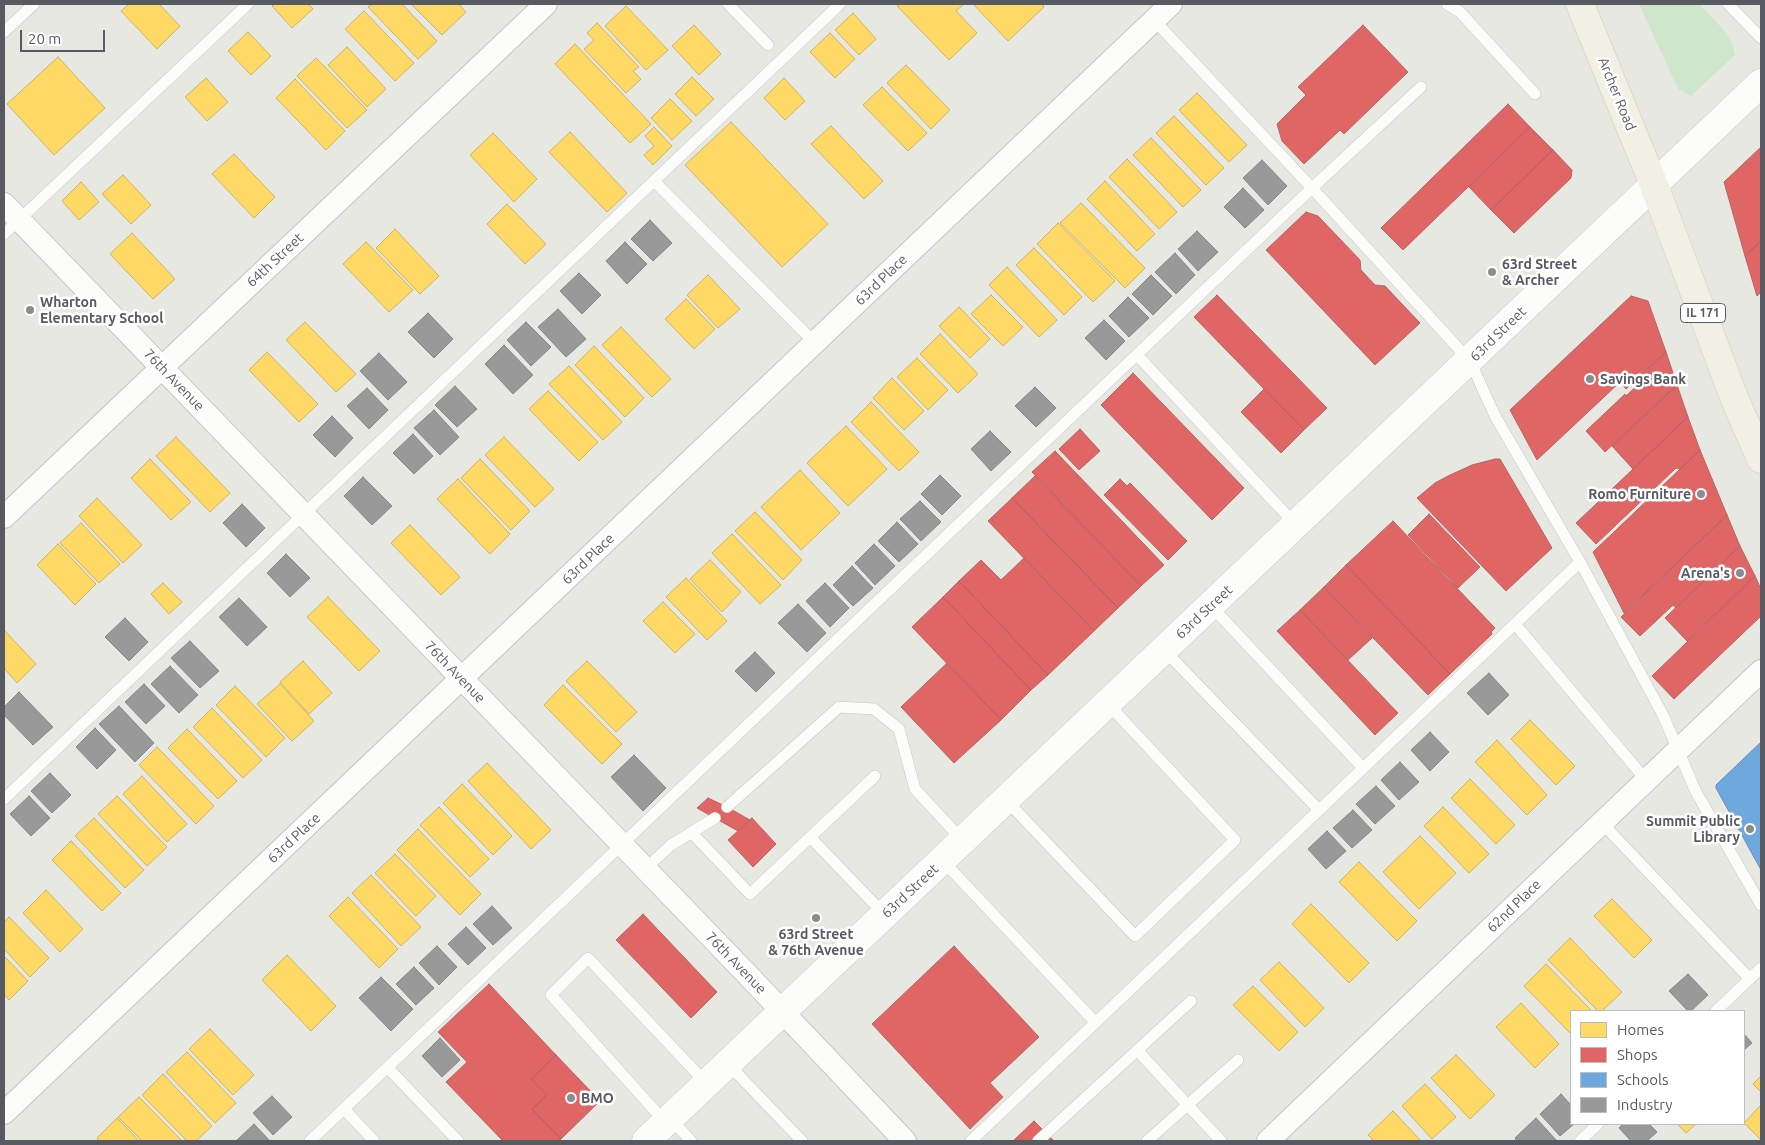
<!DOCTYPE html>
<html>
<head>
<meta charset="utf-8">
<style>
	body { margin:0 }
	#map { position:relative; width:1765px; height:1145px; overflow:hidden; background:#e8e8e2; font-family:Ubuntu,sans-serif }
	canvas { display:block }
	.frame { position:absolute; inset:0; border:5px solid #575b61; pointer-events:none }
	.legend { position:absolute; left:1570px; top:1010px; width:175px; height:115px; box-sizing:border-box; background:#fff; border:1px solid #bcbdc0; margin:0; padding:6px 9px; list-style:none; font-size:15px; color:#575b61 }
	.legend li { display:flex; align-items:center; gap:10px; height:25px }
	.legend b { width:25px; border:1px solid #bcbdc0 }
	.scale { position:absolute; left:20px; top:30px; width:85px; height:22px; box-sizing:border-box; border:2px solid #575b61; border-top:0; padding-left:6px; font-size:15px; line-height:18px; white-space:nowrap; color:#575b61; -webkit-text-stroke:4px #fff; paint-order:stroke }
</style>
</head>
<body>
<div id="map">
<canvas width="1765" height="1145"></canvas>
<div class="frame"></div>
<ul class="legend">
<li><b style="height:14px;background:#ffd966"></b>Homes</li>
<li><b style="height:14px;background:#e06666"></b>Shops</li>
<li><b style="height:14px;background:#6fa8dc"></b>Schools</li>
<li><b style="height:14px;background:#999"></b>Industry</li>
</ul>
<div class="scale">20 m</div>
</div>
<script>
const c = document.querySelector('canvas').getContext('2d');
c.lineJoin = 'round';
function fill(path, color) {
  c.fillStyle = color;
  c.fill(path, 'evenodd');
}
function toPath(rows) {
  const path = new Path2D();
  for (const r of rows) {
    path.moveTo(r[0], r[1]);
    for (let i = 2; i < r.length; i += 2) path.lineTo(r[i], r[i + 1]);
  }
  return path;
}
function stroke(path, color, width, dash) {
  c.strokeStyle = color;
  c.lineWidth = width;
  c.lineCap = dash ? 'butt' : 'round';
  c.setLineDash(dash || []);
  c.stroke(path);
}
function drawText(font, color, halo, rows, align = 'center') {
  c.font = font + ' Ubuntu,sans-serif';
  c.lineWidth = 5;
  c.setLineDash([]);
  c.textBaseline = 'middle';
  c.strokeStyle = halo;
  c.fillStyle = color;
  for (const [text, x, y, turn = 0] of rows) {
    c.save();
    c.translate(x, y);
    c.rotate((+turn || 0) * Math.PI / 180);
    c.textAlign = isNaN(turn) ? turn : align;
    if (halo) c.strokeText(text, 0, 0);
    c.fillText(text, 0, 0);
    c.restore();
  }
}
fill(toPath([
	[1639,4,1699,4,1725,31,1733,45,1735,55,1691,96,1678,89]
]), '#cee7cc');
const homes = toPath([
	[129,4,159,4,180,26,157,49,121,11,129,4],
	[274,4,308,4,313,9,292,28,272,6,274,4],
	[372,4,402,4,437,41,418,59,368,7,372,4],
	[411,4,459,4,466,12,442,35,411,4],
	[900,4,964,4,956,11,977,33,949,60,897,6,900,4],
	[973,4,1042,4,1044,7,1008,41,973,4],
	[626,6,668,50,646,70,605,26,626,6],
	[364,11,414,63,395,81,345,29,364,11],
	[853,13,876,39,859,55,835,30,853,13],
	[597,23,639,67,633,71,641,79,626,93,584,49,594,40,587,33,597,23],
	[694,25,721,54,699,75,672,46,694,25],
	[248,32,271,56,251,75,228,51,248,32],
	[830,33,855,59,835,78,810,52,830,33],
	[575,44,651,124,630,143,555,64,575,44],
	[347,47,386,89,367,107,328,65,347,47],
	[58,57,105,108,54,155,7,104,58,57],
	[316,58,367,110,347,128,297,76,316,58],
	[906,65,950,110,931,129,887,83,906,65],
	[692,77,714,99,696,116,675,94,692,77],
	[206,78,228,102,207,121,185,97,206,78],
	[784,78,805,101,785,120,764,98,784,78],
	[295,79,345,131,326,150,276,98,295,79],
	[882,87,927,133,908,151,863,105,882,87],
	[1197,93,1247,145,1229,162,1179,110,1197,93],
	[670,99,692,121,672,140,651,118,670,99],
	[1174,116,1224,168,1206,185,1156,133,1174,116],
	[731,122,828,224,782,267,685,165,731,122],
	[831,126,883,181,864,199,811,144,831,126],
	[654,127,672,146,653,165,644,155,654,146,645,136,654,127],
	[570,132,627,193,607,212,549,152,570,132],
	[493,133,537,179,514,202,470,155,493,133],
	[1151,138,1201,190,1183,207,1133,155,1151,138],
	[234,154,275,197,254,218,212,174,234,154],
	[1127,159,1177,212,1159,229,1109,177,1127,159],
	[123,175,151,205,131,224,102,194,123,175],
	[1105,181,1155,234,1137,251,1087,199,1105,181],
	[81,182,99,202,79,220,62,201,81,182],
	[1081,203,1145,268,1125,288,1060,223,1081,203],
	[507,204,546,244,525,264,487,224,507,204],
	[1058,223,1115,281,1093,302,1037,244,1058,223],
	[395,229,439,276,420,294,376,248,395,229],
	[132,233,175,279,153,299,110,254,132,233],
	[366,242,413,290,389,312,343,264,366,242],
	[1034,248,1082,297,1064,315,1016,265,1034,248],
	[1007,267,1057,320,1039,337,989,285,1007,267],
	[708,275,740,309,718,328,687,295,708,275],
	[991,295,1023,327,1003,346,971,314,991,295],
	[686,299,715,329,694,349,665,319,686,299],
	[959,307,990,339,970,358,939,326,959,307],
	[305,322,356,374,336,392,286,340,305,322],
	[621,327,671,379,652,397,602,345,621,327],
	[940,334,978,374,958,393,920,354,940,334],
	[594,346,644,398,625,417,575,365,594,346],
	[267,352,318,404,299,422,249,370,267,352],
	[917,358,948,390,928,410,897,377,917,358],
	[569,366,622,422,603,440,549,384,569,366],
	[892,378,924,411,904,430,873,398,892,378],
	[548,391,598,442,579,461,529,409,548,391],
	[871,402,919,452,899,471,851,422,871,402],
	[846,426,887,469,848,506,807,463,846,426],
	[176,437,230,493,210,512,156,456,176,437],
	[504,437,554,489,535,507,485,455,504,437],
	[150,459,191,502,171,520,131,478,150,459],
	[480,459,530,511,511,530,461,478,480,459],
	[800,470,840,513,801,550,761,507,800,470],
	[458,479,510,534,490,554,437,499,458,479],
	[97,498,142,545,123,563,79,516,97,498],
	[755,512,802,560,783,580,735,531,755,512],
	[81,523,120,564,99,583,60,543,81,523],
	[410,525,460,577,441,595,391,543,410,525],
	[732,534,781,585,760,604,712,553,732,534],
	[58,544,96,584,75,605,37,565,58,544],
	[710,560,741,592,722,612,690,579,710,560],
	[686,578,727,621,707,640,666,597,686,578],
	[163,583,182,602,169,614,151,594,163,583],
	[328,597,380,651,359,671,307,617,328,597],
	[663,602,695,634,675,653,643,621,663,602],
	[4,630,36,664,17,683,4,668,4,630],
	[303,661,332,693,309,714,280,682,303,661],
	[587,661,637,712,616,732,566,681,587,661],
	[280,684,314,721,292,741,257,704,280,684],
	[563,685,622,744,602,764,544,705,563,685],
	[235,686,285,738,266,757,216,705,235,686],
	[212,708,262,760,243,778,193,727,212,708],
	[1530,720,1575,766,1556,785,1511,739,1530,720],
	[187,729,237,781,218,799,168,748,187,729],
	[1497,740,1547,795,1527,815,1475,762,1497,740],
	[157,747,214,806,196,824,139,765,157,747],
	[487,763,551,830,531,849,468,781,487,763],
	[142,776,187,824,167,842,123,794,142,776],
	[1470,779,1515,825,1496,844,1451,798,1470,779],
	[462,784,512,836,493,855,443,803,462,784],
	[117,796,167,847,147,866,98,814,117,796],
	[439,807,489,859,470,877,420,825,439,807],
	[1443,807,1489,854,1469,873,1424,826,1443,807],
	[94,818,144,870,125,888,75,836,94,818],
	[418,829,481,894,460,915,397,850,418,829],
	[1420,836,1456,873,1419,909,1383,872,1420,836],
	[71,841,121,893,102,911,52,860,71,841],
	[395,854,436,896,416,916,375,873,395,854],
	[1359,862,1417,921,1397,941,1339,882,1359,862],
	[371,875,421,927,401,946,352,893,371,875],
	[46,890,83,929,60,952,23,913,46,890],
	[348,897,398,949,379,968,329,916,348,897],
	[1612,899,1652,940,1634,958,1594,916,1612,899],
	[1311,904,1369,963,1349,983,1292,924,1311,904],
	[9,917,49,958,30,977,4,949,4,922,9,917],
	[1570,938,1622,992,1602,1011,1598,1011,1548,960,1570,938],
	[287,955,336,1006,311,1031,262,980,287,955],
	[4,956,28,981,9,1000,4,994,4,956],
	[1279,962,1324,1008,1305,1027,1260,980,1279,962],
	[1546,964,1592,1011,1571,1011,1571,1034,1524,986,1546,964],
	[1253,986,1298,1032,1279,1051,1233,1005,1253,986],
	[1521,1003,1559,1044,1535,1068,1496,1027,1521,1003],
	[210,1029,254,1075,233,1095,189,1049,210,1029],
	[187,1052,236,1103,215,1123,166,1072,187,1052],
	[1456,1055,1495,1095,1470,1119,1431,1078,1456,1055],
	[163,1074,212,1126,196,1141,187,1141,142,1095,163,1074],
	[1761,1076,1761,1092,1753,1084,1761,1076],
	[1425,1084,1456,1117,1432,1139,1402,1106,1425,1084],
	[139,1097,182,1141,142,1141,118,1117,139,1097],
	[1761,1105,1761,1140,1744,1123,1761,1105],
	[1393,1111,1421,1141,1374,1141,1368,1135,1393,1111],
	[117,1118,139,1141,99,1141,97,1138,117,1118],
	[1677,1124,1696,1124,1686,1133,1677,1124]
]);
fill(homes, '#ffd966');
stroke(homes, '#cdb364', 1);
const shops = toPath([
	[1363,25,1408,72,1344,134,1340,130,1304,164,1282,141,1277,124,1306,95,1298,87,1363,25],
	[1508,104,1530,127,1403,250,1381,228,1508,104],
	[1530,127,1553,150,1491,210,1469,187,1530,127],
	[1761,147,1761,241,1745,256,1724,182,1761,147],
	[1553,150,1572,170,1571,178,1514,233,1491,210,1553,150],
	[1306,212,1318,216,1360,260,1361,270,1375,285,1385,286,1420,323,1375,365,1266,250,1306,212],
	[1761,241,1761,292,1757,296,1745,256,1761,241],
	[1217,295,1327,408,1304,430,1194,317,1217,295],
	[1631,296,1648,301,1666,352,1626,389,1620,382,1537,460,1510,410,1631,296],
	[1666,352,1677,385,1605,452,1586,431,1625,394,1626,396,1644,379,1641,376,1666,352],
	[1133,373,1244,488,1212,520,1101,405,1133,373],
	[1677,385,1688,417,1633,469,1612,446,1677,385],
	[1264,389,1304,430,1281,453,1241,412,1264,389],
	[1688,417,1700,450,1681,469,1676,468,1596,544,1576,523,1688,417],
	[1080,429,1100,451,1079,470,1059,449,1080,429],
	[1700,450,1727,515,1624,613,1593,552,1700,450],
	[1055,451,1164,565,1141,586,1032,472,1055,451],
	[1495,459,1500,459,1552,548,1506,591,1417,498,1435,483,1448,476,1472,465,1495,459],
	[1035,476,1141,586,1118,608,1012,498,1035,476],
	[1120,479,1127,486,1130,483,1187,541,1168,560,1104,495,1120,479],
	[1012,498,1118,608,1094,631,988,521,1012,498],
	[1429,514,1480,567,1458,588,1408,535,1429,514],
	[1727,515,1740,546,1676,608,1673,605,1640,636,1621,617,1727,515],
	[1393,521,1495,628,1491,632,1492,634,1450,674,1346,565,1393,521],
	[1740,546,1755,576,1687,641,1665,618,1740,546],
	[1024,558,1094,631,1048,675,959,581,981,560,1001,580,1024,558],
	[1346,565,1450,674,1428,695,1324,587,1346,565],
	[1755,576,1761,589,1761,616,1674,699,1652,676,1755,576],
	[959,581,1048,675,1031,690,943,597,959,581],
	[1324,587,1372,638,1348,660,1300,610,1324,587],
	[943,597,1031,690,1001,720,912,627,943,597],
	[1300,610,1398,713,1375,735,1277,631,1300,610],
	[947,663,1001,720,954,763,901,707,947,663],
	[708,798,727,807,750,820,738,831,697,808,708,798],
	[752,818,776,844,753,867,728,840,752,818],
	[643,914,717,992,691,1018,616,940,643,914],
	[954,946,1039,1037,990,1083,1003,1097,970,1129,872,1024,954,946],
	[489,984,556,1055,531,1079,547,1095,532,1109,561,1139,558,1141,503,1141,446,1082,467,1062,438,1032,489,984],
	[556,1055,600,1101,561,1139,532,1109,547,1095,531,1079,556,1055],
	[1034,1121,1054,1141,1014,1140,1034,1121]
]);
fill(shops, '#e06666');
stroke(shops, '#b76364', 1);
const schools = toPath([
	[1761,742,1761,870,1716,788,1716,785,1761,742]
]);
fill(schools, '#6fa8dc');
stroke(schools, '#6891b7', 1);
const industry = toPath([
	[1262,160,1287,186,1268,205,1243,178,1262,160],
	[1243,188,1264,210,1245,228,1224,207,1243,188],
	[650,220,672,243,653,261,631,239,650,220],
	[1197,231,1218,252,1198,271,1178,249,1197,231],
	[625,242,647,264,627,284,606,261,625,242],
	[1175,253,1195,275,1176,294,1155,272,1175,253],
	[579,273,601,295,582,314,560,291,579,273],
	[1151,275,1172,296,1153,315,1132,294,1151,275],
	[1128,297,1149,318,1129,337,1109,316,1128,297],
	[558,309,586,339,566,357,538,327,558,309],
	[428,313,453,339,434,358,408,332,428,313],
	[1104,320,1125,341,1106,360,1085,338,1104,320],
	[526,322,551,347,531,366,507,340,526,322],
	[504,345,533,375,513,394,485,364,504,345],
	[379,353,407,382,388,400,360,371,379,353],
	[455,386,477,409,457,427,435,405,455,386],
	[1035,387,1056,408,1036,427,1015,406,1035,387],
	[367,388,388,410,369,429,347,406,367,388],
	[434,410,459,437,440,455,414,428,434,410],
	[332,416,353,438,335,457,313,435,332,416],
	[990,431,1011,452,991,471,971,449,990,431],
	[413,434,433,456,414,474,393,453,413,434],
	[940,475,961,496,942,515,921,494,940,475],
	[363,477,392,506,372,525,344,496,363,477],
	[920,501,941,522,921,541,900,519,920,501],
	[242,504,265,528,246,547,223,523,242,504],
	[897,522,918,544,899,562,878,541,897,522],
	[874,544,895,566,875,585,855,563,874,544],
	[286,554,310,578,290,597,267,573,286,554],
	[852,566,873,588,853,606,833,585,852,566],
	[825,583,849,608,830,627,806,601,825,583],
	[239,598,267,627,247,646,219,617,239,598],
	[798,604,826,633,807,652,778,623,798,604],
	[125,618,148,642,129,661,105,637,125,618],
	[190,641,219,671,200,688,171,658,190,641],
	[755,652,775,673,756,692,735,671,755,652],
	[170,666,198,695,179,713,151,684,170,666],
	[1489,673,1509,695,1488,715,1467,693,1489,673],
	[144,684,165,706,146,724,125,702,144,684],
	[19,692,53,727,33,745,4,715,4,707,19,692],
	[119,706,154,743,135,762,99,724,119,706],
	[95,728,116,750,97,769,76,747,95,728],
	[1430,732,1449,752,1430,771,1411,750,1430,732],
	[634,755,666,788,643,811,611,777,634,755],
	[1400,762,1419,782,1399,800,1381,780,1400,762],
	[50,773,71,795,52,813,31,791,50,773],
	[1376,786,1395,806,1375,824,1356,804,1376,786],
	[29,796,50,818,31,836,10,814,29,796],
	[1353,810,1372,830,1352,848,1333,828,1353,810],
	[1327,831,1346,851,1326,869,1308,849,1327,831],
	[492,906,512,928,493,945,473,924,492,906],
	[466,927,486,948,468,965,448,944,466,927],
	[437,946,457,967,439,985,419,963,437,946],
	[414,967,434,988,416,1005,396,984,414,967],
	[1688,974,1708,995,1691,1011,1688,1011,1669,991,1688,974],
	[381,977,413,1009,391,1031,359,998,381,977],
	[1744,1034,1752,1043,1744,1050,1744,1034],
	[440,1038,460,1060,442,1077,422,1056,440,1038],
	[1561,1094,1571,1105,1571,1124,1574,1124,1560,1136,1540,1114,1561,1094],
	[272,1096,292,1117,273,1135,253,1113,272,1096],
	[1536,1118,1557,1141,1517,1141,1515,1138,1536,1118],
	[254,1124,270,1141,236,1141,254,1124],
	[1623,1124,1649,1124,1657,1132,1647,1141,1631,1141,1619,1128,1623,1124]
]);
fill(industry, '#999');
stroke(industry, '#858688', 1);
const lane = toPath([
	[728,4,768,45],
	[1447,4,1460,12,1535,94],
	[1728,4,1761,38],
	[1154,20,1312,188,1470,361,1495,416,1580,562,1663,715,1696,792,1761,905],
	[4,32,34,4],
	[654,181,815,343],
	[4,234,248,4],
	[1137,355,1296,525],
	[1211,606,1363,768],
	[1515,624,1646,780],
	[1164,650,1319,810],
	[4,799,840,4],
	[1006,800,1135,936,1235,840,1108,704],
	[727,807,839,707,874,709,899,729,915,789,963,841],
	[1601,822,1750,979],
	[691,832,750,894,875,776],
	[810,837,885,915],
	[942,860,1095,1022],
	[645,869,671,845,715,818],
	[1716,1011,1761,968],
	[1137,1050,1221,1141],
	[728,1064,802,1141],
	[388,1068,458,1141],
	[344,1109,374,1141],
	[671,1119,691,1141],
	[666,1123,551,995,588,958,707,1084],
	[310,1141,1312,188,1421,87],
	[971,1141,1580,562],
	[1038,1141,1191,1001],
	[1147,1141,1238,1060],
	[1580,1141,1598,1124]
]);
const street = toPath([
	[4,204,744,971,905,1141],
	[4,517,546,4],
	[4,1113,1171,4],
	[1268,1141,1761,671]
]);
const secondary = toPath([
	[646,1141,1761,83]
]);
const primary = toPath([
	[1580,4,1654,185,1735,400,1761,459]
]);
stroke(lane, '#c4c6c4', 12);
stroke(street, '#c4c6c4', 24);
stroke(secondary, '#c5c7c5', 29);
stroke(primary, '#d3caad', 29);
stroke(lane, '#fcfcfb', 11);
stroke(street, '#fcfcfb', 22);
stroke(secondary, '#fcfcfb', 28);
stroke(primary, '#f1f0e5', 28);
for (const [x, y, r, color] of [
	[1492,272,5,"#8a8c8e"],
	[30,310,5,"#8a8c8e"],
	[1590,379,5,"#8a8c8e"],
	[1701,494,5,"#8a8c8e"],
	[1740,573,5,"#8a8c8e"],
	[1750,829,5,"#8a8c8e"],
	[816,918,5,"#8a8c8e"],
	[571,1098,5,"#8a8c8e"]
]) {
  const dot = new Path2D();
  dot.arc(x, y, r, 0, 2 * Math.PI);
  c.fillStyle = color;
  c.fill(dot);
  stroke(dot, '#fff', 2);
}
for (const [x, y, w] of [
	[1703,313,45]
]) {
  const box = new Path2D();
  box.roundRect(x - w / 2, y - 9.5, w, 19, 4);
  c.fillStyle = '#fff';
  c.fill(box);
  stroke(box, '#575b61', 1);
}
drawText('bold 12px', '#575b61', null, [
	["IL 171",1703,313]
]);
drawText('14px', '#575b61', '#fff', [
	["Archer Road",1617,94,68],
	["64th Street",275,260,-43],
	["63rd Place",881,280,-44],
	["63rd Street",1498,334,-44],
	["76th Avenue",174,380,46],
	["63rd Place",588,559,-44],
	["63rd Street",1204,612,-43],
	["76th Avenue",455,672,46],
	["63rd Place",294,838,-43],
	["63rd Street",910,891,-43],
	["62nd Place",1514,906,-44],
	["76th Avenue",736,963,46]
]);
drawText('bold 14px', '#575b61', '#fff', [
	["63rd Street",1502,264],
	["& Archer",1502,280],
	["Wharton",40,302],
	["Elementary School",40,318],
	["Savings Bank",1600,379],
	["Romo Furniture",1691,494,"right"],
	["Arena's",1730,573,"right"],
	["Summit Public",1740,821,"right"],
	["Library",1740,837,"right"],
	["63rd Street",816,934,"center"],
	["& 76th Avenue",816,950,"center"],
	["BMO",581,1098]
], 'left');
</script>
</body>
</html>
